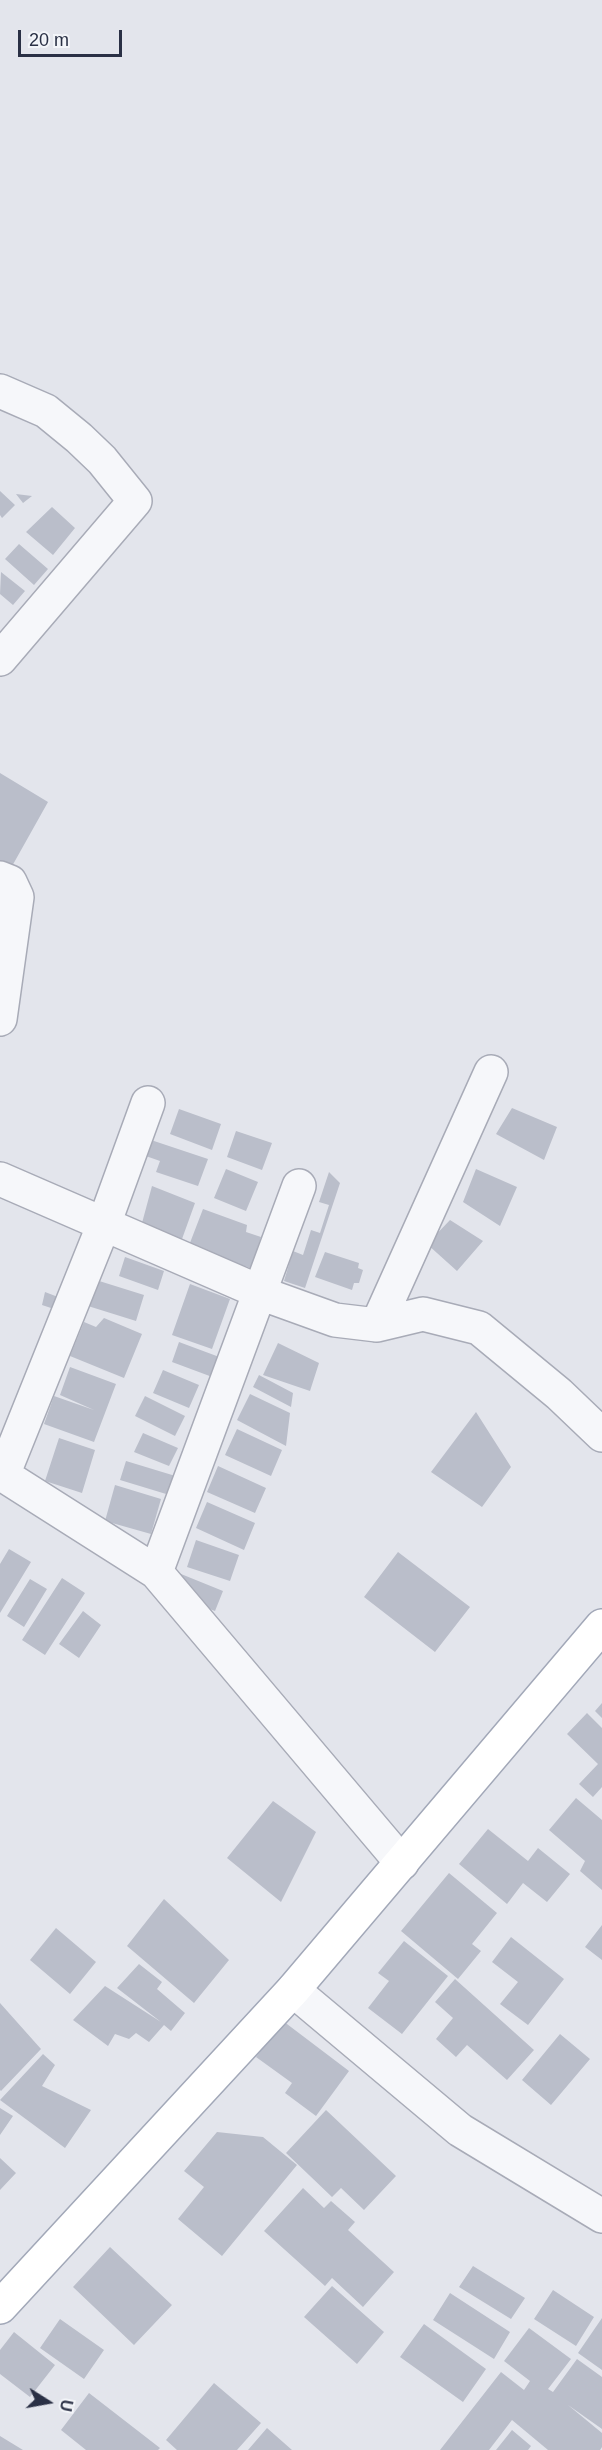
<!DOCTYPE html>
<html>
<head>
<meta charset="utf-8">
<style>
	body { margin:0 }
	#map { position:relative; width:602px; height:2450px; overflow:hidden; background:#e3e5ec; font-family:Helvetica,sans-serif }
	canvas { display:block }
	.north { position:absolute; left:18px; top:2372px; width:60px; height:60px; -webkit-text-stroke:4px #f3f5f9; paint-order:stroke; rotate:101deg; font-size:16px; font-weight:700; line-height:24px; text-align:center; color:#2a3045 }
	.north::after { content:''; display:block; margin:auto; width:21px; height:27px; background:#2a3045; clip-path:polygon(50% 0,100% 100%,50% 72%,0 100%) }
	.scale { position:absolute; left:18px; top:30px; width:104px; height:27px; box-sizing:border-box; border:3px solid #2a3045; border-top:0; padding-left:8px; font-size:18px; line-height:21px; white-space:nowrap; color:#2a3045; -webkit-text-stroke:4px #f3f5f9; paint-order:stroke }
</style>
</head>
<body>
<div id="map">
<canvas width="602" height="2450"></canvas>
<div class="north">U</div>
<div class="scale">20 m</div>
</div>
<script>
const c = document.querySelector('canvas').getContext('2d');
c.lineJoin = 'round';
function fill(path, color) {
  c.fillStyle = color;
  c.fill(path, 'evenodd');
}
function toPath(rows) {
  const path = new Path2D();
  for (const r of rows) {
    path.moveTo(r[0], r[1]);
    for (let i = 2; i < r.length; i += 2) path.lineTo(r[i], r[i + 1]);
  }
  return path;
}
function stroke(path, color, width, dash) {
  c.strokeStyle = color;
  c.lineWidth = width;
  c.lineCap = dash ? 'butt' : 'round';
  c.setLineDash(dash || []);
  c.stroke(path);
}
fill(toPath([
	[0,491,15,505,2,518,0,515],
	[16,494,32,496,23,503],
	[52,507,75,528,53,555,26,532],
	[19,544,48,569,34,585,5,559],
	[1,572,25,591,13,605,0,594],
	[0,773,48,802,11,868,0,861],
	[512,1108,557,1127,544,1160,496,1134],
	[179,1109,221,1124,212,1150,170,1134],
	[236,1131,272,1143,262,1170,227,1157],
	[148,1139,208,1159,198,1186,156,1172,160,1161,143,1155],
	[226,1169,258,1182,246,1211,214,1198],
	[476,1169,517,1187,500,1226,463,1202],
	[329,1172,340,1183,305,1288,284,1281,293,1251,303,1255,311,1230,320,1233,329,1205,319,1202],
	[152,1186,195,1203,182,1239,142,1223],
	[203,1209,247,1225,246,1232,261,1237,251,1268,188,1248],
	[450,1220,483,1241,457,1271,427,1244],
	[325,1252,359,1263,358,1268,363,1270,359,1283,354,1283,352,1290,315,1277],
	[125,1257,164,1271,158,1290,119,1276],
	[96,1280,144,1295,136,1321,88,1306],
	[190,1284,230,1299,212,1349,172,1335],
	[45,1292,58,1297,54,1309,42,1305],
	[104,1318,142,1334,124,1378,70,1356,84,1322,96,1327],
	[179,1342,222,1358,215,1378,172,1362],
	[278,1343,319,1363,310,1391,263,1375],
	[70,1367,116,1384,94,1442,44,1424,54,1396,94,1410,60,1395],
	[163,1370,199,1385,189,1408,153,1393],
	[259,1375,293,1393,291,1407,253,1387],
	[250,1394,290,1413,286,1446,237,1420],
	[145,1396,185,1416,175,1436,135,1416],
	[476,1412,511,1467,482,1507,431,1472],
	[237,1429,282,1450,271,1476,225,1455],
	[143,1433,178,1448,169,1466,134,1452],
	[59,1438,95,1450,82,1493,45,1481],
	[126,1461,182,1478,176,1497,120,1480],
	[218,1466,266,1488,255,1513,207,1492],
	[115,1485,161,1499,151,1534,105,1521],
	[207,1502,255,1523,244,1550,196,1528],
	[196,1540,239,1555,230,1581,187,1567],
	[9,1549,31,1562,0,1613,0,1564],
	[398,1552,470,1607,435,1652,364,1597],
	[181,1574,223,1591,215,1611,173,1595],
	[62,1578,85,1593,45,1655,22,1640],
	[30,1579,47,1589,24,1627,7,1616],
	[83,1611,101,1625,79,1658,59,1644],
	[602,1703,602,1718,595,1711],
	[587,1713,602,1728,602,1787,593,1797,579,1784,598,1764,567,1734],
	[576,1798,602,1820,602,1890,580,1871,585,1861,549,1830],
	[273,1801,316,1832,281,1902,227,1858],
	[488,1829,528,1861,538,1848,570,1874,547,1902,523,1883,507,1904,459,1864],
	[449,1873,497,1913,472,1944,481,1951,458,1979,401,1931],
	[164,1899,229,1960,194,2003,127,1946],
	[602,1925,602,1960,585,1947],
	[56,1928,96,1962,70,1994,30,1960],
	[511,1937,564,1979,528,2025,500,2004,518,1982,492,1962],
	[404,1941,448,1976,402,2034,368,2008,389,1981,378,1973],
	[139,1964,162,1982,157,1989,185,2013,171,2031,164,2025,149,2042,136,2033,129,2039,115,2034,108,2046,73,2020,105,1986,161,2022,117,1988],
	[455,1979,534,2050,507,2080,467,2045,456,2057,436,2039,453,2018,435,2002],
	[0,2003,41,2049,1,2091,0,2090],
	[283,2021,349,2071,316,2116,285,2093,292,2083,256,2057],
	[560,2034,590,2059,551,2105,522,2080],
	[43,2054,55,2065,42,2086,91,2110,65,2148,0,2100],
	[0,2108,13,2116,0,2135],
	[326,2110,396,2176,364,2210,341,2188,332,2197,286,2153],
	[217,2132,263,2137,297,2165,222,2256,178,2219,204,2187,184,2171],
	[0,2158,16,2173,0,2190],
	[303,2188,324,2208,331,2201,355,2222,348,2230,394,2272,363,2307,332,2278,325,2286,264,2231],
	[110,2247,172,2305,134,2345,73,2287],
	[473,2266,525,2298,511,2319,459,2287],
	[332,2286,384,2332,357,2364,304,2317],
	[553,2290,594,2317,576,2346,534,2319],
	[450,2293,510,2332,494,2359,433,2320],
	[602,2318,602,2370,578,2353],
	[60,2319,104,2350,84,2379,40,2348],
	[424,2324,486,2369,463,2402,400,2357],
	[529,2328,571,2359,548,2389,553,2392,577,2359,602,2377,602,2429,568,2405,602,2433,602,2447,600,2450,548,2450,512,2420,489,2450,440,2450,501,2372,524,2390,530,2381,504,2361],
	[14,2332,55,2365,30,2397,0,2374,0,2350],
	[214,2383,261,2423,237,2450,177,2450,166,2440],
	[89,2393,160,2448,158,2450,86,2450,61,2430],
	[267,2428,292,2450,248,2450],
	[512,2430,531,2446,528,2450,496,2450],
	[0,2436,23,2450,0,2450]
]), '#babeca');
const minor = toPath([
	[0,391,46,411,79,438,102,460,135,501,0,659],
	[0,878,10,882,17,897,0,1019],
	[0,1179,274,1298,335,1320,377,1325,423,1314,479,1328,559,1394,602,1435],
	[377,1325,491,1072],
	[0,1473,156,1572,299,1186],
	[3,1475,104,1224,148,1103],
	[156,1572,402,1863],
	[293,1990,460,2130,602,2216]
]);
const major = toPath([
	[0,2307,293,1990,602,1626]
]);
stroke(minor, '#a8abb7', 36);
stroke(major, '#a2a8b8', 36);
stroke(minor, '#f6f7fa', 33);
stroke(major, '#fff', 33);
</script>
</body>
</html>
